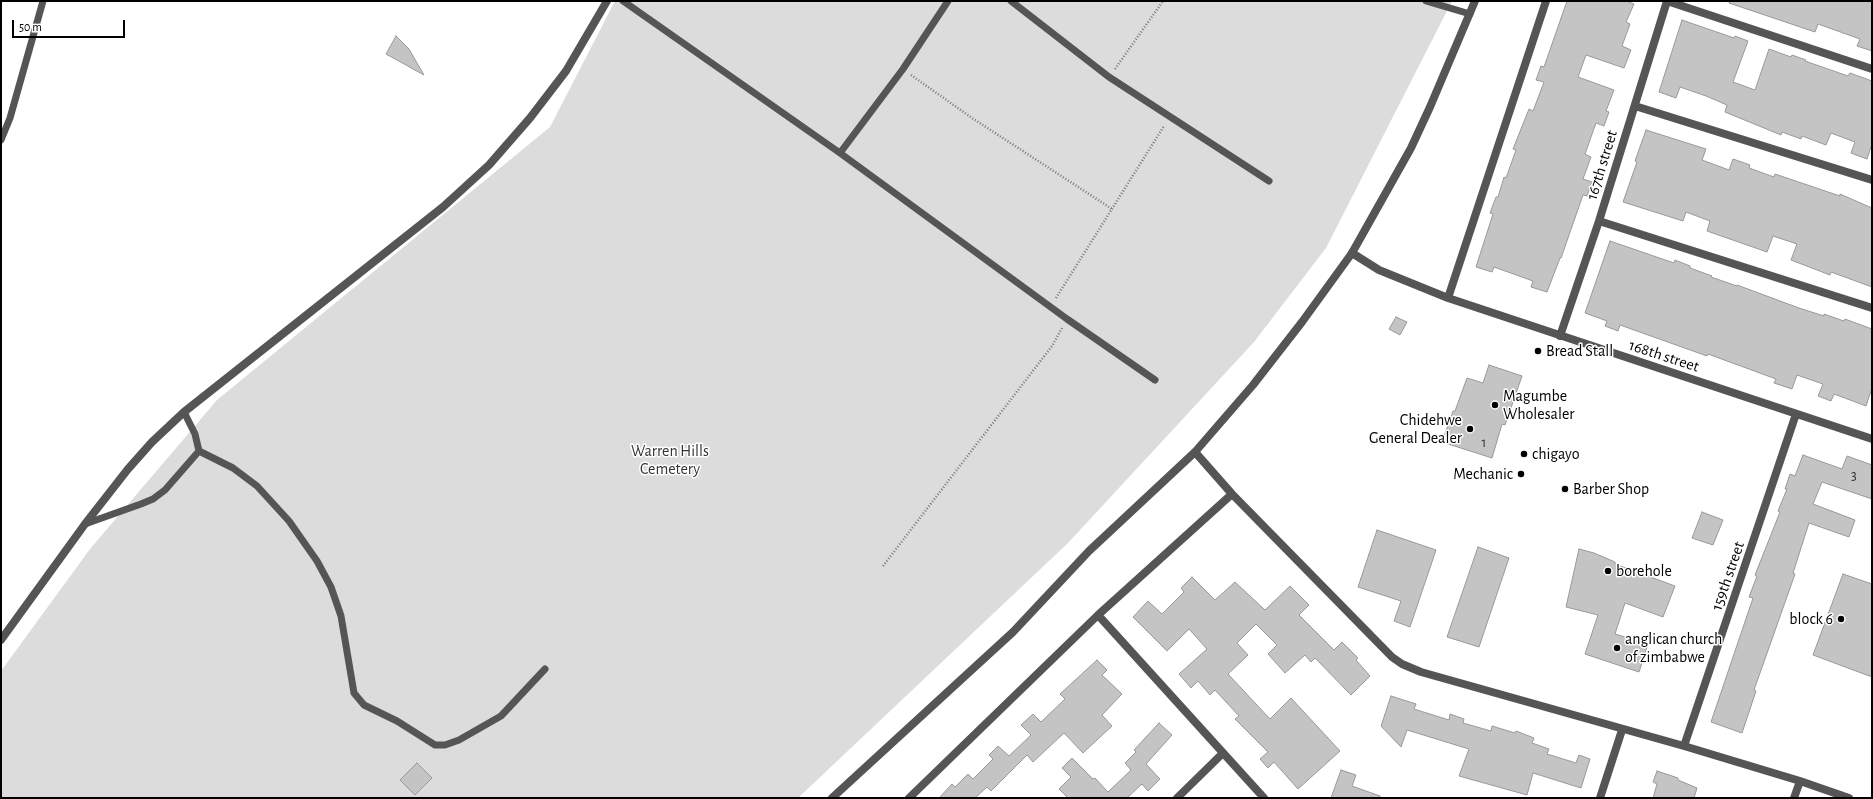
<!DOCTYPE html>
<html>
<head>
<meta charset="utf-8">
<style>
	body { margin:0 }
	#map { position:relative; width:1873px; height:799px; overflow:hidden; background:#fff; font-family:"Alegreya Sans",sans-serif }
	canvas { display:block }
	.frame { position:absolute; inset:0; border:2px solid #000; pointer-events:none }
	.scale { position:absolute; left:12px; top:20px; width:113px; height:18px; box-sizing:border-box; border:2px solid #000; border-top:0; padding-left:5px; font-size:12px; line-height:14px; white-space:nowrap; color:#000; -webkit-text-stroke:3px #fff; paint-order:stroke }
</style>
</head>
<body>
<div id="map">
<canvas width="1873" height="799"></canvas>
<div class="frame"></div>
<div class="scale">50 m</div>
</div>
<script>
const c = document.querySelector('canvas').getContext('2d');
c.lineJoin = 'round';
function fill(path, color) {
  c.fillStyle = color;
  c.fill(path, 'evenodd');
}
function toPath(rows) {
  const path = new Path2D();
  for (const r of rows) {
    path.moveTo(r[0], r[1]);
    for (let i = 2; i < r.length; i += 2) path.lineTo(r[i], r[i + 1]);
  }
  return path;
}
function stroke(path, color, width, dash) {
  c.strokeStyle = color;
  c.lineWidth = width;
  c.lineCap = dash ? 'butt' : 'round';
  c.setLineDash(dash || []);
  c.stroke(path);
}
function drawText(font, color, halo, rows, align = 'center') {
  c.font = font + ' "Alegreya Sans",sans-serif';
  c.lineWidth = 3;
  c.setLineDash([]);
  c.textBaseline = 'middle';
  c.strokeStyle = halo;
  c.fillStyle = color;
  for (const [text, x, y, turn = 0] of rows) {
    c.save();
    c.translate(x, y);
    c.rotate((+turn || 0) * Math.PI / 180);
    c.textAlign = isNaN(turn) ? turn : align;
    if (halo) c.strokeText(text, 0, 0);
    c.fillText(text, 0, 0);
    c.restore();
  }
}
fill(toPath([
	[615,1,1452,1,1326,248,1254,342,1068,543,798,798,1,798,1,671,90,549,217,400,550,127]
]), '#dcdcdc');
const building = toPath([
	[1567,1,1626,1,1634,4,1626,22,1630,24,1622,46,1631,50,1624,68,1586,55,1578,77,1614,90,1606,111,1609,112,1604,126,1596,123,1585,154,1591,157,1583,179,1592,182,1587,196,1583,195,1561,258,1560,258,1547,292,1531,287,1533,281,1494,267,1492,272,1476,267,1493,214,1490,213,1496,197,1498,197,1504,177,1506,178,1516,150,1513,149,1529,109,1533,111,1544,82,1536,80,1541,66,1544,67,1567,1],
	[1730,1,1872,1,1872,51,1857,46,1860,39,1818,24,1815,32,1729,3,1730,1],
	[1682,20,1734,38,1735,36,1748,41,1733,82,1755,90,1769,49,1791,57,1792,55,1806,60,1805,61,1848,76,1850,73,1872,81,1872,144,1867,159,1851,153,1855,142,1831,133,1826,145,1802,136,1801,139,1782,132,1781,135,1725,112,1727,105,1706,96,1680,87,1676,98,1659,92,1682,20],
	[396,36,409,49,424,75,386,54,396,36],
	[1646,130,1706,149,1702,160,1729,170,1733,159,1750,165,1749,168,1774,177,1775,174,1840,196,1840,194,1872,208,1872,287,1831,272,1830,275,1791,260,1797,244,1773,236,1767,252,1707,231,1710,221,1686,212,1683,221,1623,202,1637,162,1635,161,1646,130],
	[1610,241,1674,263,1675,260,1690,266,1690,268,1712,276,1711,277,1737,286,1737,285,1799,308,1824,316,1824,314,1844,321,1845,319,1872,329,1872,388,1866,406,1834,394,1831,401,1818,396,1823,384,1797,375,1792,389,1774,383,1776,379,1708,354,1707,356,1620,325,1618,331,1605,326,1607,321,1585,313,1610,241],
	[1396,317,1407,322,1400,335,1389,329,1396,317],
	[1489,365,1522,376,1505,425,1502,424,1492,458,1442,442,1453,411,1455,411,1467,378,1483,383,1489,365],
	[1803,455,1842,469,1847,456,1872,465,1872,499,1822,482,1813,504,1855,520,1849,537,1809,523,1793,573,1795,574,1754,690,1756,691,1742,733,1711,722,1753,598,1749,597,1757,576,1755,575,1780,512,1778,511,1787,489,1785,489,1790,474,1795,476,1803,455],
	[1702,512,1723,520,1713,545,1692,538,1702,512],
	[1377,530,1436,550,1410,627,1394,621,1401,601,1358,587,1377,530],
	[1478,547,1509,558,1479,647,1447,637,1478,547],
	[1579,549,1594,553,1615,562,1615,564,1675,586,1663,617,1625,603,1615,634,1648,644,1639,672,1585,654,1598,615,1566,607,1579,549],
	[1843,574,1872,584,1872,677,1813,655,1843,574],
	[1192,577,1215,600,1235,582,1265,610,1290,586,1309,605,1299,615,1334,650,1342,642,1358,658,1356,660,1370,676,1351,695,1315,658,1311,662,1305,655,1285,673,1268,654,1277,645,1256,624,1237,643,1248,655,1228,674,1270,719,1291,698,1340,751,1298,789,1274,762,1268,768,1260,759,1268,752,1235,719,1239,716,1215,690,1210,695,1198,681,1191,688,1179,674,1207,649,1189,629,1167,651,1133,617,1148,601,1162,614,1184,592,1181,588,1192,577],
	[1097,660,1107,670,1102,675,1122,694,1102,715,1112,726,1083,753,1064,733,1033,762,1027,755,991,791,987,787,975,798,939,798,952,784,955,787,968,774,973,779,993,759,989,755,998,746,1009,756,1031,735,1021,725,1033,714,1041,722,1065,699,1060,694,1097,660],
	[1391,696,1416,704,1414,709,1449,720,1450,714,1464,719,1463,723,1491,731,1492,726,1515,733,1516,731,1534,738,1532,743,1549,749,1547,754,1576,763,1579,755,1590,759,1581,788,1533,773,1527,795,1459,776,1469,749,1407,730,1401,747,1381,726,1391,696],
	[1159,723,1172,735,1146,764,1160,779,1148,791,1142,784,1127,798,1068,798,1059,789,1071,777,1062,768,1072,758,1093,779,1095,778,1108,792,1131,770,1125,763,1136,752,1134,750,1159,723],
	[417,763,432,778,415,795,400,780,417,763],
	[1341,770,1356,775,1352,786,1380,796,1380,798,1331,798,1341,770],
	[1657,771,1678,778,1678,780,1697,788,1694,798,1653,798,1657,784,1653,782,1657,771]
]);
fill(building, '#c4c4c4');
stroke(building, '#999', 1);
stroke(toPath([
	[1115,69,1163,1],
	[911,75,972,118,1112,209],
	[1056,298,1164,126],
	[883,566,1052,346,1062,328]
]), '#777', 2.5, [1, 2]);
stroke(toPath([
	[623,1,840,153,1067,319,1155,380],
	[1011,1,1109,77,1269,181],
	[1426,1,1470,14],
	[1,140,10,118,43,1],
	[840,153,903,69,948,1],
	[199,451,233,468,257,486,289,521,317,561,331,587,341,616,354,693,364,705,397,721,435,745,445,745,459,740,501,716,545,669],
	[85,524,141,504,153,499,165,490,199,451,195,434,184,412]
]), '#555', 7);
stroke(toPath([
	[1667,1,1872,69],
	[1635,106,1872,180],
	[1599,221,1872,308],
	[1352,253,1379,270,1448,298,1872,439],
	[1448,298,1546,1],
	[1560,336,1599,221,1667,1],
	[1195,452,1232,494,1392,657,1402,664,1421,672,1684,746,1800,781,1849,798],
	[1098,615,1264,798],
	[1,640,85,524,128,469,152,442,184,412,443,207,489,165,530,118,566,71,607,1],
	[1684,746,1796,414],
	[909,798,1098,615,1232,494],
	[1177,798,1223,753],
	[1600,798,1622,730],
	[1794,798,1800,781]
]), '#555', 8);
stroke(toPath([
	[832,798,1013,632,1089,551,1195,452,1253,385,1302,322,1352,253,1411,148,1430,107,1475,1]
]), '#555', 8);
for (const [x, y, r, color] of [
	[1538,351,4,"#000"],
	[1495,405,4,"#000"],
	[1470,429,4,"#000"],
	[1524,454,4,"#000"],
	[1521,474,4,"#000"],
	[1565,489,4,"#000"],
	[1608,571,4,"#000"],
	[1841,619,4,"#000"],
	[1617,648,4,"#000"]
]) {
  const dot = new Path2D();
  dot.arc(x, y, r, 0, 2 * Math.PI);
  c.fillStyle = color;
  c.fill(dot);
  stroke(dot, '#fff', 1.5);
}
drawText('14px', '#313131', null, [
	["1",1484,443],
	["3",1854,476]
]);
drawText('16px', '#000', '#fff', [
	["167th street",1602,165,-73],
	["168th street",1664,356,18],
	["159th street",1728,576,-71]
]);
drawText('16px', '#000', '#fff', [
	["Bread Stall",1546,351],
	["Magumbe",1503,396],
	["Wholesaler",1503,414],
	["Chidehwe",1462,420,"right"],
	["General Dealer",1462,438,"right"],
	["chigayo",1532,454],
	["Mechanic",1513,474,"right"],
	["Barber Shop",1573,489],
	["borehole",1616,571],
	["block 6",1833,619,"right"],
	["anglican church",1625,639],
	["of zimbabwe",1625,657]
], 'left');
drawText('16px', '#333', '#fff', [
	["Warren Hills",670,451],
	["Cemetery",670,469]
]);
</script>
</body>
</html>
